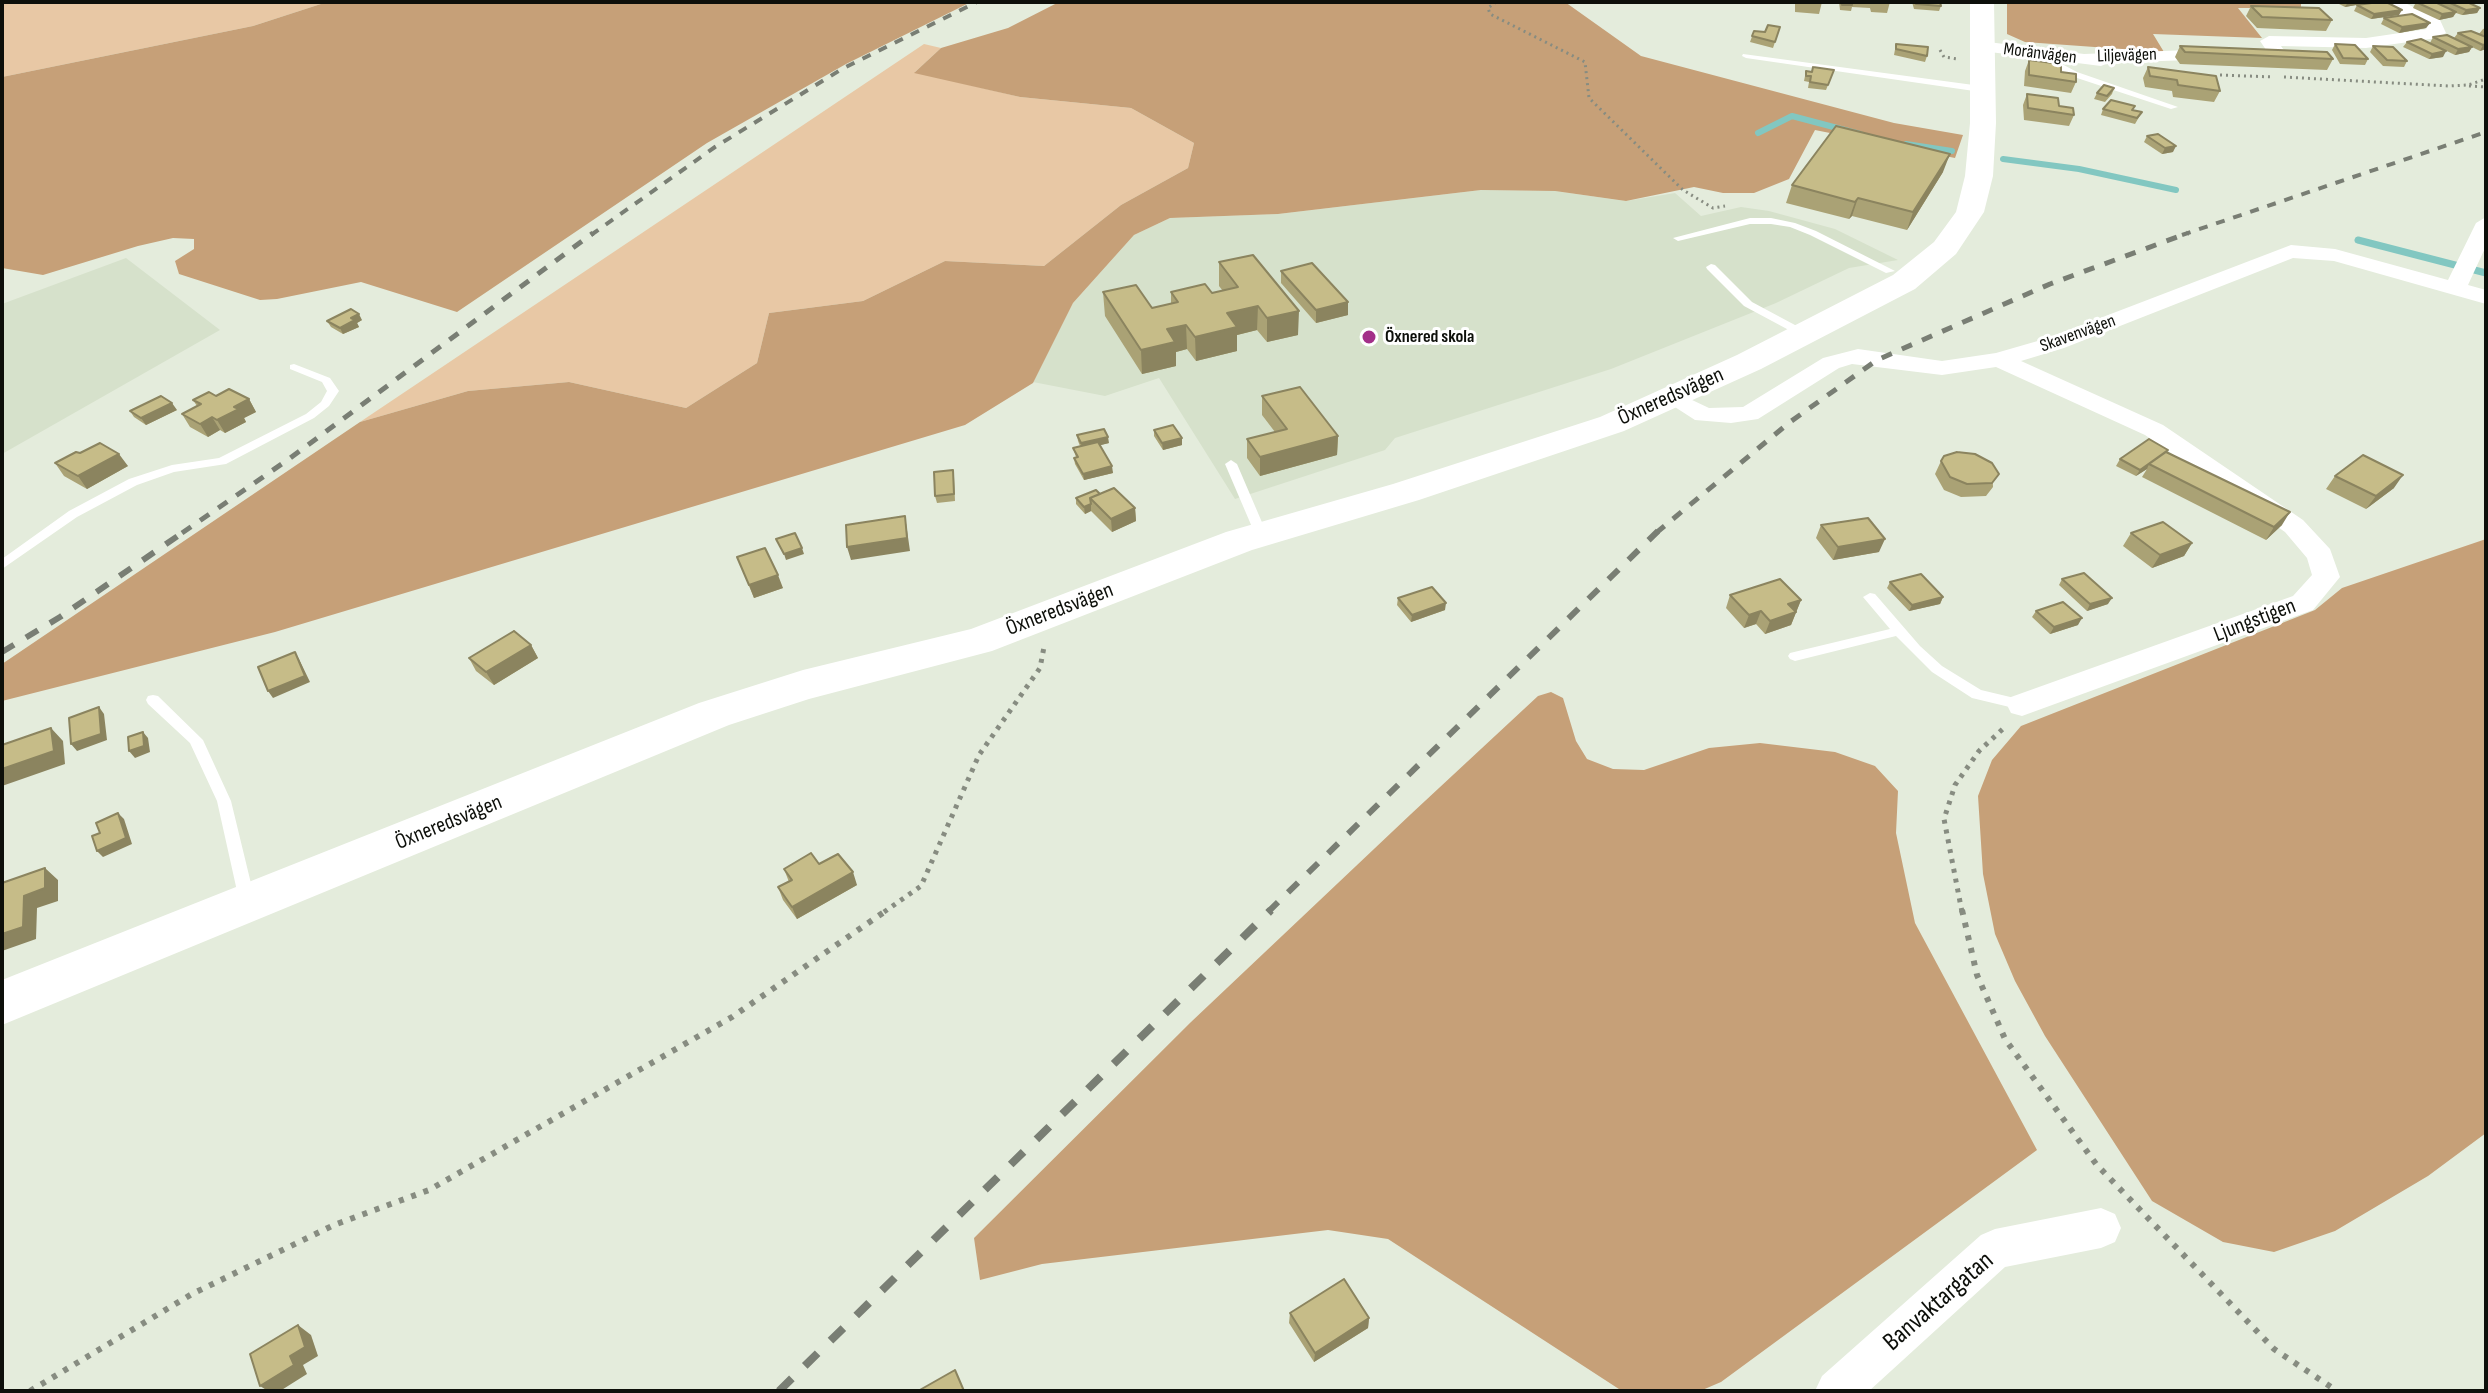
<!DOCTYPE html>
<html>
<head>
<meta charset="utf-8">
<style>
	body { margin:0 }
	#map { position:relative; width:2488px; height:1393px; overflow:hidden; background:#e4ecdc; font-family:"Sofia Sans Condensed",sans-serif }
	canvas { display:block }
	.frame { position:absolute; inset:0; border:4px solid #0d0f0a; pointer-events:none }
</style>
</head>
<body>
<div id="map">
<canvas width="2488" height="1393"></canvas>
<div class="frame"></div>
</div>
<script>
const c = document.querySelector('canvas').getContext('2d');
c.lineJoin = 'round';
function fill(path, color) {
  c.fillStyle = color;
  c.fill(path, 'evenodd');
}
function toPath(rows) {
  const path = new Path2D();
  for (const r of rows) {
    path.moveTo(r[0], r[1]);
    for (let i = 2; i < r.length; i += 2) path.lineTo(r[i], r[i + 1]);
  }
  return path;
}
function stroke(path, color, width, dash) {
  c.strokeStyle = color;
  c.lineWidth = width;
  c.lineCap = dash ? 'butt' : 'round';
  c.setLineDash(dash || []);
  c.stroke(path);
}
function drawText(font, color, halo, rows, align = 'center') {
  c.font = font + ' "Sofia Sans Condensed",sans-serif';
  c.lineWidth = 6;
  c.setLineDash([]);
  c.textBaseline = 'middle';
  c.strokeStyle = halo;
  c.fillStyle = color;
  for (const [text, x, y, turn = 0] of rows) {
    c.save();
    c.translate(x, y);
    c.rotate((+turn || 0) * Math.PI / 180);
    c.textAlign = isNaN(turn) ? turn : align;
    if (halo) c.strokeText(text, 0, 0);
    c.fillText(text, 0, 0);
    c.restore();
  }
}
fill(toPath([
	[1481,190,1555,191,1626,201,1675,193,1701,216,1741,207,1769,211,1835,229,1898,260,1849,268,1776,303,1611,369,1395,438,1385,450,1235,499,1159,378,1105,396,1033,382,1073,303,1134,235,1170,218,1278,214],
	[126,258,220,330,2,454,2,304]
]), '#d6e1cb');
fill(toPath([
	[2,2,327,2,253,26,2,77],
	[924,44,941,48,915,72,1020,97,1131,108,1194,143,1188,168,1121,205,1044,266,945,261,863,301,769,313,757,363,686,408,569,382,468,391,360,422]
]), '#e8c8a5');
fill(toPath([
	[327,2,971,2,846,64,707,143,457,312,361,282,277,299,260,300,179,274,175,261,194,249,194,239,173,238,138,246,43,275,2,268,2,77,253,26],
	[1059,2,1565,2,1641,56,1894,123,1963,135,1955,158,1815,130,1789,179,1754,193,1723,193,1694,187,1626,201,1555,191,1481,190,1278,214,1170,218,1134,235,1073,303,1033,383,965,425,275,632,2,701,2,664,360,422,468,391,569,382,686,408,757,363,769,313,863,301,945,261,1044,266,1121,205,1188,168,1194,143,1131,108,1020,97,914,73,941,48,1008,28],
	[2007,2,2301,2,2301,8,2238,8,2262,38,2153,34,2164,52,2025,42,2007,34],
	[2486,539,2486,1133,2428,1176,2335,1231,2274,1252,2223,1242,2152,1201,2045,1036,2015,981,1995,934,1983,874,1978,796,1992,760,2021,726,2315,610,2342,588],
	[1551,692,1563,698,1576,741,1587,759,1613,769,1644,770,1709,748,1760,743,1835,752,1875,766,1898,791,1896,833,1915,923,2037,1150,1721,1382,1700,1391,1622,1391,1388,1239,1328,1230,1042,1264,980,1280,974,1238,1191,1022,1411,814,1538,696]
]), '#c6a078');
stroke(toPath([
	[1758,133,1792,116,1860,134],
	[1906,144,1952,151],
	[2003,159,2079,169,2176,190]
]), '#82c7c1', 6);
stroke(toPath([
	[2358,240,2486,273]
]), '#82c7c1', 7);
stroke(toPath([
	[1496,2,1488,8,1490,14,1585,62,1589,98,1683,190,1713,208,1725,206],
	[1940,50,1944,57,1958,59],
	[2220,75,2274,77],
	[2284,77,2449,86,2468,85,2486,79],
	[2469,86,2486,87]
]), '#878c81', 3, [2, 4]);
stroke(toPath([
	[884,912,921,886,979,755,1040,668,1044,647],
	[1962,912,1944,819,1955,785,1979,751,2006,726]
]), '#878c81', 5, [4, 6]);
stroke(toPath([
	[1962,910,1977,975,2005,1039,2096,1164,2274,1349,2337,1391],
	[30,1391,192,1294,334,1225,429,1190,732,1017,887,910]
]), '#878c81', 6, [5, 8]);
fill(toPath([
	[2397,2,2422,2,2418,4,2401,4,2397,2],
	[2051,53,2057,53,2060,63,2077,72,2178,107,2171,109,2071,76,2053,66,2051,53],
	[1743,54,1981,86,1985,89,1981,92,1746,58,1742,56,1743,54],
	[1750,218,1771,218,1795,223,1816,231,1895,271,1886,273,1810,235,1790,227,1771,224,1750,224,1678,241,1673,238,1750,218],
	[1711,264,1715,265,1752,302,1808,332,1808,336,1800,336,1744,306,1707,269,1706,267,1711,264],
	[294,364,330,378,339,391,329,406,314,418,226,464,174,472,137,485,77,517,2,569,2,559,69,511,129,479,172,465,219,458,306,414,321,402,327,391,322,382,290,369,290,365,294,364],
	[1231,460,1237,464,1267,534,1265,537,1261,538,1255,534,1225,464,1231,460],
	[1870,593,1875,594,1920,646,1942,666,1981,690,2027,701,2029,705,2027,709,2022,710,1972,698,1932,672,1896,636,1795,661,1790,659,1788,656,1790,653,1890,629,1863,597,1870,593],
	[153,695,158,696,203,740,231,801,255,900,253,905,247,907,241,905,239,900,217,801,190,743,148,704,146,700,148,696,153,695]
]), '#fff');
fill(toPath([
	[2387,2,2403,2,2440,20,2446,33,2437,38,2366,48,2281,46,2288,56,2279,61,2273,60,2260,41,2269,36,2366,38,2427,29,2393,12,2387,2],
	[1980,41,2084,54,2216,49,2225,54,2216,59,2108,63,2101,66,1974,50,1971,46,1980,41],
	[2486,217,2486,246,2468,285,2486,290,2486,304,2334,261,2293,258,2064,348,2021,361,2163,425,2303,520,2330,549,2340,577,2313,610,2022,716,2011,713,2007,705,2011,697,2293,596,2312,575,2307,558,2285,532,2145,435,1996,367,1942,375,1852,364,1839,368,1758,419,1731,423,1695,420,1661,398,1664,393,1673,391,1709,408,1743,407,1823,358,1858,349,1942,361,1996,353,2048,338,2291,245,2335,249,2448,280,2476,223,2486,217],
	[2101,1208,2115,1214,2121,1228,2115,1242,2101,1248,2005,1267,1869,1391,1815,1391,1822,1376,1981,1235,1995,1229,2101,1208]
]), '#fff');
fill(toPath([
	[1970,2,1994,2,1996,123,1993,176,1984,212,1956,254,1915,289,1761,369,1624,431,1419,500,1252,550,992,651,809,699,729,725,2,1025,2,980,699,703,803,670,971,629,1226,532,1393,484,1600,417,1737,355,1893,275,1934,242,1956,212,1965,176,1970,123,1970,2]
]), '#fff');
stroke(toPath([
	[591,235,715,147,842,69,977,2],
	[2182,235,2486,132]
]), '#797e74', 4, [9, 9]);
stroke(toPath([
	[182,533,289,459,593,233],
	[1656,533,1790,422,1877,360,2050,284,2188,233]
]), '#797e74', 5, [11, 11]);
stroke(toPath([
	[2,652,60,617,185,531],
	[1268,912,1658,531]
]), '#797e74', 6, [14, 14]);
stroke(toPath([
	[779,1391,1271,910]
]), '#797e74', 8, [18, 18]);
fill(toPath([
	[1795,2,1822,2,1819,14,1795,12],
	[1839,2,1890,2,1887,13,1871,12,1870,8,1852,7,1851,11,1840,10],
	[1912,2,1940,2,1941,6,1939,11,1914,9],
	[2335,2,2373,2,2345,7],
	[2416,2,2467,2,2480,8,2477,13,2462,15,2456,13,2453,17,2439,20,2413,8],
	[2357,5,2399,15,2371,19,2354,11],
	[2251,6,2332,20,2326,31,2257,28,2246,16],
	[2384,18,2430,23,2426,28,2399,33,2381,24],
	[1780,27,1773,48,1750,42,1754,31,1765,32],
	[2486,28,2486,49,2480,51,2472,47,2469,52,2455,55,2430,43,2433,37,2454,38,2458,33,2479,34,2483,29],
	[2407,42,2443,57,2429,59,2403,47],
	[1896,44,1927,56,1925,62,1894,55],
	[2335,44,2368,59,2365,65,2340,64,2332,50],
	[2180,46,2333,59,2327,70,2180,64,2175,57],
	[2373,46,2407,61,2404,67,2383,66,2370,52],
	[2029,60,2061,72,2076,82,2071,93,2024,86,2025,71],
	[2148,67,2220,91,2214,102,2173,97,2172,91,2145,87,2143,78],
	[1834,70,1826,90,1808,88,1809,82,1804,81,1806,71,1812,72],
	[2114,88,2112,94,2105,102,2094,99,2097,93],
	[2027,94,2059,106,2074,115,2069,126,2024,120,2023,105],
	[2135,106,2133,110,2142,112,2135,124,2101,115,2103,109],
	[2147,136,2173,152,2162,154,2144,142],
	[1943,172,1907,230,1852,216,1849,219,1786,203,1792,185],
	[1219,262,1298,335,1267,342,1257,330,1237,335,1237,351,1196,361,1187,349,1176,352,1176,366,1142,374,1105,316,1103,292,1152,308,1171,304,1171,292,1212,293,1223,291,1219,286],
	[1281,271,1348,315,1316,323,1281,283],
	[362,320,357,323,359,327,343,334,331,327,327,321],
	[216,396,249,399,256,412,244,418,246,422,225,433,220,430,208,437,190,427,182,414,197,406,193,400],
	[1262,396,1338,436,1337,455,1260,476,1247,458,1247,439,1275,432,1262,415],
	[177,410,146,425,134,417,130,411],
	[1154,430,1182,438,1182,445,1163,450,1154,436],
	[1077,435,1109,443,1100,445,1113,473,1084,480,1075,464,1074,458,1076,457,1073,448,1080,446,1078,441],
	[2168,450,2167,452,2282,525,2266,540,2142,477,2147,469,2136,476,2116,466,2120,459],
	[80,453,128,466,87,489,64,476,55,463],
	[1941,461,1992,463,1993,487,1986,496,1961,497,1944,490,1935,474],
	[2335,476,2394,488,2366,509,2326,489],
	[954,477,955,501,937,503,935,496],
	[1100,494,1135,508,1136,521,1112,532,1091,511,1085,514,1076,504,1076,498],
	[1821,525,1879,552,1833,560,1816,538],
	[2131,533,2192,543,2184,556,2152,568,2123,546],
	[737,557,783,588,754,598],
	[2062,579,2108,604,2087,611,2059,585],
	[1890,582,1943,597,1940,604,1909,611,1887,588],
	[1730,595,1801,600,1791,625,1765,634,1756,624,1744,628,1726,608],
	[1398,598,1445,610,1411,622,1397,605],
	[2036,611,2078,625,2050,634,2032,617],
	[531,645,538,658,494,685,476,671,469,658],
	[819,864,857,885,797,919,783,900,778,887,789,882,784,869],
	[1290,1313,1369,1318,1368,1328,1314,1362,1289,1323]
]), '#aaa275');
fill(toPath([
	[2348,2,2373,2,2345,7],
	[2480,8,2477,13,2462,15,2466,10],
	[2402,10,2399,15,2371,19,2374,14],
	[2456,12,2453,17,2439,20,2442,14],
	[2430,23,2426,28,2399,33,2402,27],
	[2486,44,2486,49,2480,51,2483,45],
	[2472,47,2469,52,2455,55,2458,49],
	[2446,51,2443,57,2429,59,2432,54],
	[2176,146,2173,152,2162,154,2165,148],
	[1950,154,1943,172,1907,230,1913,212],
	[1858,198,1852,216,1849,219,1855,202],
	[1348,302,1348,315,1316,323,1316,310],
	[1258,306,1257,330,1237,335,1237,351,1196,361,1195,337,1227,313],
	[1299,311,1298,335,1267,342,1267,318],
	[359,314,362,320,357,323,359,327,343,334,340,328,351,318],
	[1186,325,1187,349,1176,352,1176,366,1142,374,1141,350,1167,329],
	[249,399,256,412,244,418,246,422,225,433,217,420,234,407],
	[172,403,177,410,146,425,141,418],
	[212,417,220,430,208,437,200,424],
	[1338,436,1337,455,1260,476,1260,457],
	[1108,437,1109,443,1082,450,1081,443],
	[1182,438,1182,445,1163,450,1162,443],
	[2168,450,2165,456,2149,464,2147,469,2136,476,2140,470],
	[119,454,128,466,87,489,78,476],
	[1112,466,1113,473,1084,480,1083,474],
	[2403,475,2394,488,2366,509,2376,496],
	[1091,504,1091,511,1085,514,1084,507],
	[1135,508,1136,521,1112,532,1111,519],
	[2290,512,2282,525,2266,540,2274,527],
	[905,516,910,551,851,560,847,547],
	[1885,539,1879,552,1833,560,1838,547],
	[2192,543,2184,556,2152,568,2160,555],
	[802,548,804,554,786,560,784,554],
	[778,575,783,588,754,598,749,585],
	[1943,597,1940,604,1909,611,1912,605],
	[2112,598,2108,604,2087,611,2090,604],
	[1801,600,1791,625,1765,634,1770,621,1788,604],
	[1446,603,1445,610,1411,622,1412,615],
	[1761,611,1756,624,1744,628,1749,615],
	[2082,618,2078,625,2050,634,2054,627],
	[531,645,538,658,494,685,486,672],
	[295,652,299,659,310,682,273,698,268,691],
	[99,707,104,714,107,740,77,751,71,744],
	[51,728,63,741,65,764,2,786,2,769],
	[143,732,148,738,150,752,135,758,129,751],
	[118,813,124,819,132,844,103,857,97,851],
	[45,868,58,880,58,901,37,908,36,939,2,951,2,934,24,896],
	[853,872,857,885,797,919,792,907],
	[1369,1318,1368,1328,1314,1362,1315,1353],
	[298,1325,311,1335,318,1356,303,1365,307,1374,280,1391,268,1391,260,1386,290,1356]
]), '#8b845f');
const building = toPath([
	[1841,2,1852,2,1852,5,1842,5,1841,2],
	[1916,2,1940,2,1941,6,1916,4,1916,2],
	[2379,2,2386,2,2402,10,2374,14,2357,5,2379,2],
	[2416,2,2435,2,2456,12,2442,14,2416,2],
	[2448,2,2467,2,2480,8,2466,10,2448,2],
	[2251,6,2319,8,2332,20,2262,17,2251,6],
	[2412,14,2430,23,2402,27,2384,18,2412,14],
	[1768,25,1780,27,1775,42,1752,36,1754,31,1765,32,1768,25],
	[2471,31,2486,37,2486,44,2483,45,2458,33,2471,31],
	[2447,35,2472,47,2458,49,2433,37,2447,35],
	[2421,39,2446,51,2432,54,2407,42,2421,39],
	[1896,44,1928,47,1927,56,1896,49,1896,44],
	[2335,44,2355,45,2368,59,2343,58,2335,44],
	[2180,46,2327,52,2333,59,2185,52,2180,46],
	[2373,46,2393,47,2407,61,2387,60,2373,46],
	[2029,60,2061,64,2061,72,2076,74,2076,82,2029,75,2029,60],
	[1813,67,1834,70,1828,85,1810,82,1811,76,1806,76,1806,71,1812,72,1813,67],
	[2148,67,2216,76,2220,91,2178,85,2177,80,2150,76,2148,67],
	[2104,85,2114,88,2107,96,2097,93,2104,85],
	[2027,94,2058,98,2059,106,2073,108,2074,115,2028,108,2027,94],
	[2111,100,2135,106,2132,110,2142,112,2137,118,2103,109,2111,100],
	[1836,126,1950,154,1913,212,1858,198,1855,202,1792,185,1836,126],
	[2158,134,2176,146,2165,148,2147,136,2158,134],
	[1253,255,1299,311,1267,318,1258,306,1227,313,1237,327,1195,337,1186,325,1167,329,1175,342,1141,350,1103,292,1136,285,1152,308,1178,302,1171,292,1205,284,1212,293,1238,287,1219,262,1253,255],
	[1312,263,1348,302,1316,310,1281,271,1312,263],
	[351,309,359,314,351,318,355,320,340,328,327,321,351,309],
	[1300,387,1338,436,1260,457,1247,439,1287,429,1262,396,1300,387],
	[229,389,249,399,234,407,239,409,217,420,212,417,200,424,182,414,201,404,193,400,209,392,216,396,229,389],
	[161,396,172,403,141,418,130,411,161,396],
	[1173,425,1182,438,1162,443,1154,430,1173,425],
	[1104,429,1108,437,1081,443,1077,435,1104,429],
	[2149,439,2168,450,2140,470,2120,459,2149,439],
	[1098,442,1112,466,1083,474,1074,458,1078,457,1073,448,1098,442],
	[100,443,119,454,78,476,55,463,76,452,80,453,100,443],
	[1957,452,1975,454,1992,463,1999,474,1992,483,1967,484,1950,477,1941,461,1944,456,1957,452],
	[2166,452,2290,512,2274,527,2149,464,2166,452],
	[2363,455,2403,475,2376,496,2335,476,2363,455],
	[953,470,954,494,935,496,934,472,953,470],
	[1114,488,1135,508,1111,519,1090,498,1114,488],
	[1096,490,1100,494,1090,498,1091,504,1084,507,1076,498,1096,490],
	[905,516,907,538,847,547,846,525,905,516],
	[1868,518,1885,539,1838,547,1821,525,1868,518],
	[2163,522,2192,543,2160,555,2131,533,2163,522],
	[795,533,802,548,784,554,776,539,795,533],
	[765,548,778,575,749,585,737,557,765,548],
	[2084,573,2112,598,2090,604,2062,579,2084,573],
	[1921,574,1943,597,1912,605,1890,582,1921,574],
	[1780,579,1801,600,1788,604,1796,612,1770,621,1761,611,1749,615,1730,595,1780,579],
	[1432,587,1446,603,1412,615,1398,598,1432,587],
	[2063,602,2082,618,2054,627,2036,611,2063,602],
	[514,631,531,645,486,672,469,658,514,631],
	[295,652,305,676,268,691,258,667,295,652],
	[99,707,101,734,71,744,69,718,99,707],
	[51,728,54,751,2,769,2,745,51,728],
	[143,732,144,746,129,751,128,737,143,732],
	[118,813,126,838,97,851,92,836,100,833,96,823,118,813],
	[811,853,819,864,838,854,853,872,792,907,778,887,792,880,784,869,811,853],
	[45,868,45,888,24,896,23,927,2,934,2,883,45,868],
	[1344,1279,1369,1318,1315,1353,1290,1313,1344,1279],
	[298,1325,305,1347,290,1356,294,1365,260,1386,250,1354,298,1325],
	[955,1370,964,1391,918,1391,955,1370]
]);
fill(building, '#c6bc88');
stroke(building, '#8b845f', 2);
for (const [x, y, r, color] of [
	[1369,337,8,"#a32f89"]
]) {
  const dot = new Path2D();
  dot.arc(x, y, r, 0, 2 * Math.PI);
  c.fillStyle = color;
  c.fill(dot);
  stroke(dot, '#fff', 3);
}
drawText('18px', '#0d0f0a', '#fff', [
	["Moränvägen",2040,54,7],
	["Liljevägen",2127,56,-2],
	["Skavenvägen",2078,334,-20]
]);
drawText('bold 18px', '#0d0f0a', '#fff', [
	["Öxnered skola",1385,337]
], 'left');
drawText('22px', '#0d0f0a', '#fff', [
	["Öxneredsvägen",1671,397,-24],
	["Öxneredsvägen",1060,610,-21],
	["Ljungstigen",2255,621,-21],
	["Öxneredsvägen",449,823,-22]
]);
drawText('26px', '#0d0f0a', '#fff', [
	["Banvaktargatan",1939,1302,-41]
]);
</script>
</body>
</html>
